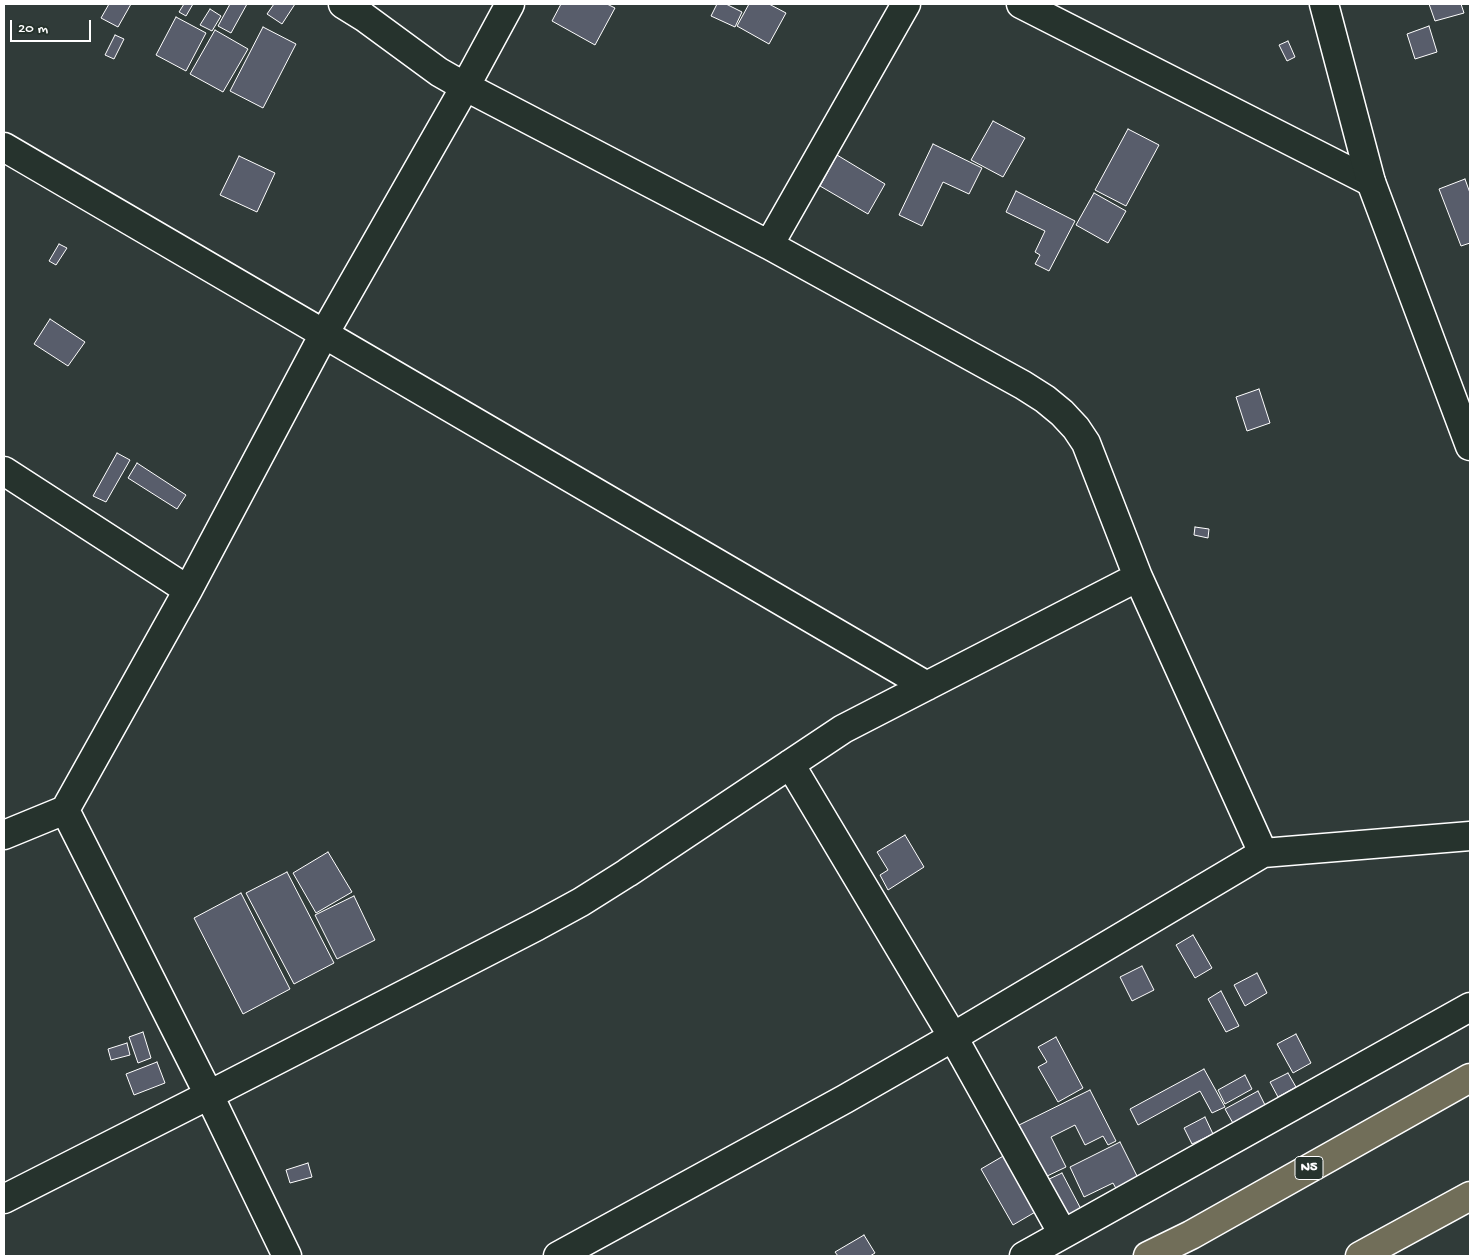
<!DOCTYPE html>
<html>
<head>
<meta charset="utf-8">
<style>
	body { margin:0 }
	#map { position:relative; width:1474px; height:1260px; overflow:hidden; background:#303b39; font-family:"Gochi Hand",sans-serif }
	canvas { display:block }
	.frame { position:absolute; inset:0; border:5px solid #fff; pointer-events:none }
	.scale { position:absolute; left:10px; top:20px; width:81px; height:22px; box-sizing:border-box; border:2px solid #fff; border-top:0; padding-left:6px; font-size:15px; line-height:18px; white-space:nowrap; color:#fff; -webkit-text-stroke:4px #26332d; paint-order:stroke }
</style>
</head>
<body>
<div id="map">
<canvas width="1474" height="1260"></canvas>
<div class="frame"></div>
<div class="scale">20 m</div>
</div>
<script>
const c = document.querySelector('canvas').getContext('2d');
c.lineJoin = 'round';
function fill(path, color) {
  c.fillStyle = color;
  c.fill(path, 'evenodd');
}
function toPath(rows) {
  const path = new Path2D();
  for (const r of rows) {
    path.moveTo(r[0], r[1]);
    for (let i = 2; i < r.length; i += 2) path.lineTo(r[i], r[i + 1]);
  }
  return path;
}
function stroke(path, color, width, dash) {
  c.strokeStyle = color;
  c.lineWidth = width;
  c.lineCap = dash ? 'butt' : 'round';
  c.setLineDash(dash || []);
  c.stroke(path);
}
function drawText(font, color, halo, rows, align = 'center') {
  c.font = font + ' "Gochi Hand",sans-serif';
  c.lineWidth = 4;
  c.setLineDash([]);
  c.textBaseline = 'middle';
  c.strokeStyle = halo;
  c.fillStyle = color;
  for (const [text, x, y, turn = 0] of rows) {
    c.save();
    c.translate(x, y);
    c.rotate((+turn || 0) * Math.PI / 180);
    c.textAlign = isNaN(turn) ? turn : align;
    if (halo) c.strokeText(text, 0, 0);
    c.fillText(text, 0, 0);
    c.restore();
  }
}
const building = toPath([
	[109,4,131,4,118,27,101,18,109,4],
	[184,4,193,4,186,16,179,12,184,4],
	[230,4,247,4,231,33,218,26,230,4],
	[274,4,295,4,282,24,267,14,274,4],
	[561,4,607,4,615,8,595,45,552,21,561,4],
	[717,4,726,4,742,12,735,27,711,16,717,4],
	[749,4,769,4,786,13,769,44,737,26,749,4],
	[1429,4,1461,4,1464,13,1435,21,1429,4],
	[210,9,221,16,212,31,200,25,210,9],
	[176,17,206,33,186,71,156,55,176,17],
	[1429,26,1437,52,1415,59,1407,34,1429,26],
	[263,27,296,44,263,108,230,91,263,27],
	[215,30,248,49,223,92,190,74,215,30],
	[115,35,124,39,114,59,105,55,115,35],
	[1288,41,1295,57,1287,61,1279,45,1288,41],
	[993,121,1025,138,1003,177,971,160,993,121],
	[1128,129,1159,145,1126,206,1095,190,1128,129],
	[933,144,982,168,969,194,943,182,922,226,899,215,933,144],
	[837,155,885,184,868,214,820,186,837,155],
	[239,156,275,173,257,212,220,195,239,156],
	[1465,179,1470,193,1470,243,1461,246,1439,189,1465,179],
	[1016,191,1075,221,1049,271,1035,264,1040,255,1035,252,1045,231,1006,212,1016,191],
	[1094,193,1126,211,1108,243,1076,225,1094,193],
	[59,244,67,248,56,265,49,261,59,244],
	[50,319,85,342,68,366,34,344,50,319],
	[1259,389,1270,423,1247,431,1236,397,1259,389],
	[117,453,130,460,106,502,93,496,117,453],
	[137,463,186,495,177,509,128,478,137,463],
	[1195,527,1209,529,1208,538,1194,535,1195,527],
	[905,835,924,867,888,890,880,875,888,870,877,852,905,835],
	[328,852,352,892,316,913,293,873,328,852],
	[287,872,334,963,294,984,246,893,287,872],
	[241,893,290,989,243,1014,194,918,241,893],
	[354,896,375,940,337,959,315,915,354,896],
	[1193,935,1212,968,1195,978,1176,945,1193,935],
	[1142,966,1154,990,1132,1001,1120,977,1142,966],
	[1257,973,1267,993,1245,1006,1234,985,1257,973],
	[1221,991,1239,1026,1226,1032,1208,999,1221,991],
	[143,1032,151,1058,138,1063,129,1037,143,1032],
	[1296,1034,1311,1063,1293,1073,1277,1044,1296,1034],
	[1056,1037,1083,1088,1058,1102,1038,1067,1047,1062,1038,1047,1056,1037],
	[127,1043,130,1055,111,1060,108,1049,127,1043],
	[157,1062,165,1083,134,1095,126,1074,157,1062],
	[1204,1069,1225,1107,1212,1113,1200,1091,1138,1125,1130,1109,1204,1069],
	[1288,1073,1296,1087,1278,1097,1270,1082,1288,1073],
	[1245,1075,1252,1089,1225,1104,1218,1090,1245,1075],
	[1090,1090,1116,1141,1108,1145,1103,1136,1085,1145,1075,1125,1051,1137,1066,1167,1041,1179,1015,1127,1090,1090],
	[1258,1091,1266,1107,1234,1125,1225,1109,1258,1091],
	[1205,1117,1213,1134,1192,1144,1184,1128,1205,1117],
	[1120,1142,1141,1184,1119,1194,1113,1183,1084,1197,1070,1167,1120,1142],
	[1005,1155,1037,1211,1013,1225,981,1169,1005,1155],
	[308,1163,312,1177,290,1183,286,1170,308,1163],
	[1062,1173,1082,1211,1064,1220,1045,1181,1062,1173],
	[864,1235,875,1253,870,1256,838,1256,835,1252,864,1235]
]);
fill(building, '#585d6b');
stroke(building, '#fff', 1);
const minor = toPath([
	[343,4,364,17,439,72,453,80,769,245,1023,385,1045,399,1062,413,1076,428,1086,443,1138,577,1263,853],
	[1021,4,1371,182],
	[4,147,927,686],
	[769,245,906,4],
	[4,471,188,590],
	[790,764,953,1037,1063,1234],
	[4,835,65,810],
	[4,1199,209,1095,537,926,581,902,627,873,843,729,1138,577],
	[287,1256,209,1095,65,810,188,590,324,334,465,87,510,4],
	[558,1256,845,1099,953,1037,1263,853,1470,836],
	[1024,1256,1470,1007]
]);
const tertiary = toPath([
	[1324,4,1371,182,1470,446]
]);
const trunk = toPath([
	[1148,1256,1191,1235,1470,1078],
	[1360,1256,1470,1196]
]);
stroke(minor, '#fff', 31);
stroke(tertiary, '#fff', 31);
stroke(trunk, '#fff', 31);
stroke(minor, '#26332d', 28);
stroke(tertiary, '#26332d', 28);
stroke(trunk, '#716e59', 28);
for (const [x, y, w] of [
	[1309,1168,28]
]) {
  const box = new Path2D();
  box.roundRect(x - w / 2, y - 11.5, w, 23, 4);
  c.fillStyle = '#26332d';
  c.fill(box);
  stroke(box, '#fff', 1);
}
drawText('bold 14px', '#fff', null, [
	["N5",1309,1168]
]);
</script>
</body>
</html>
